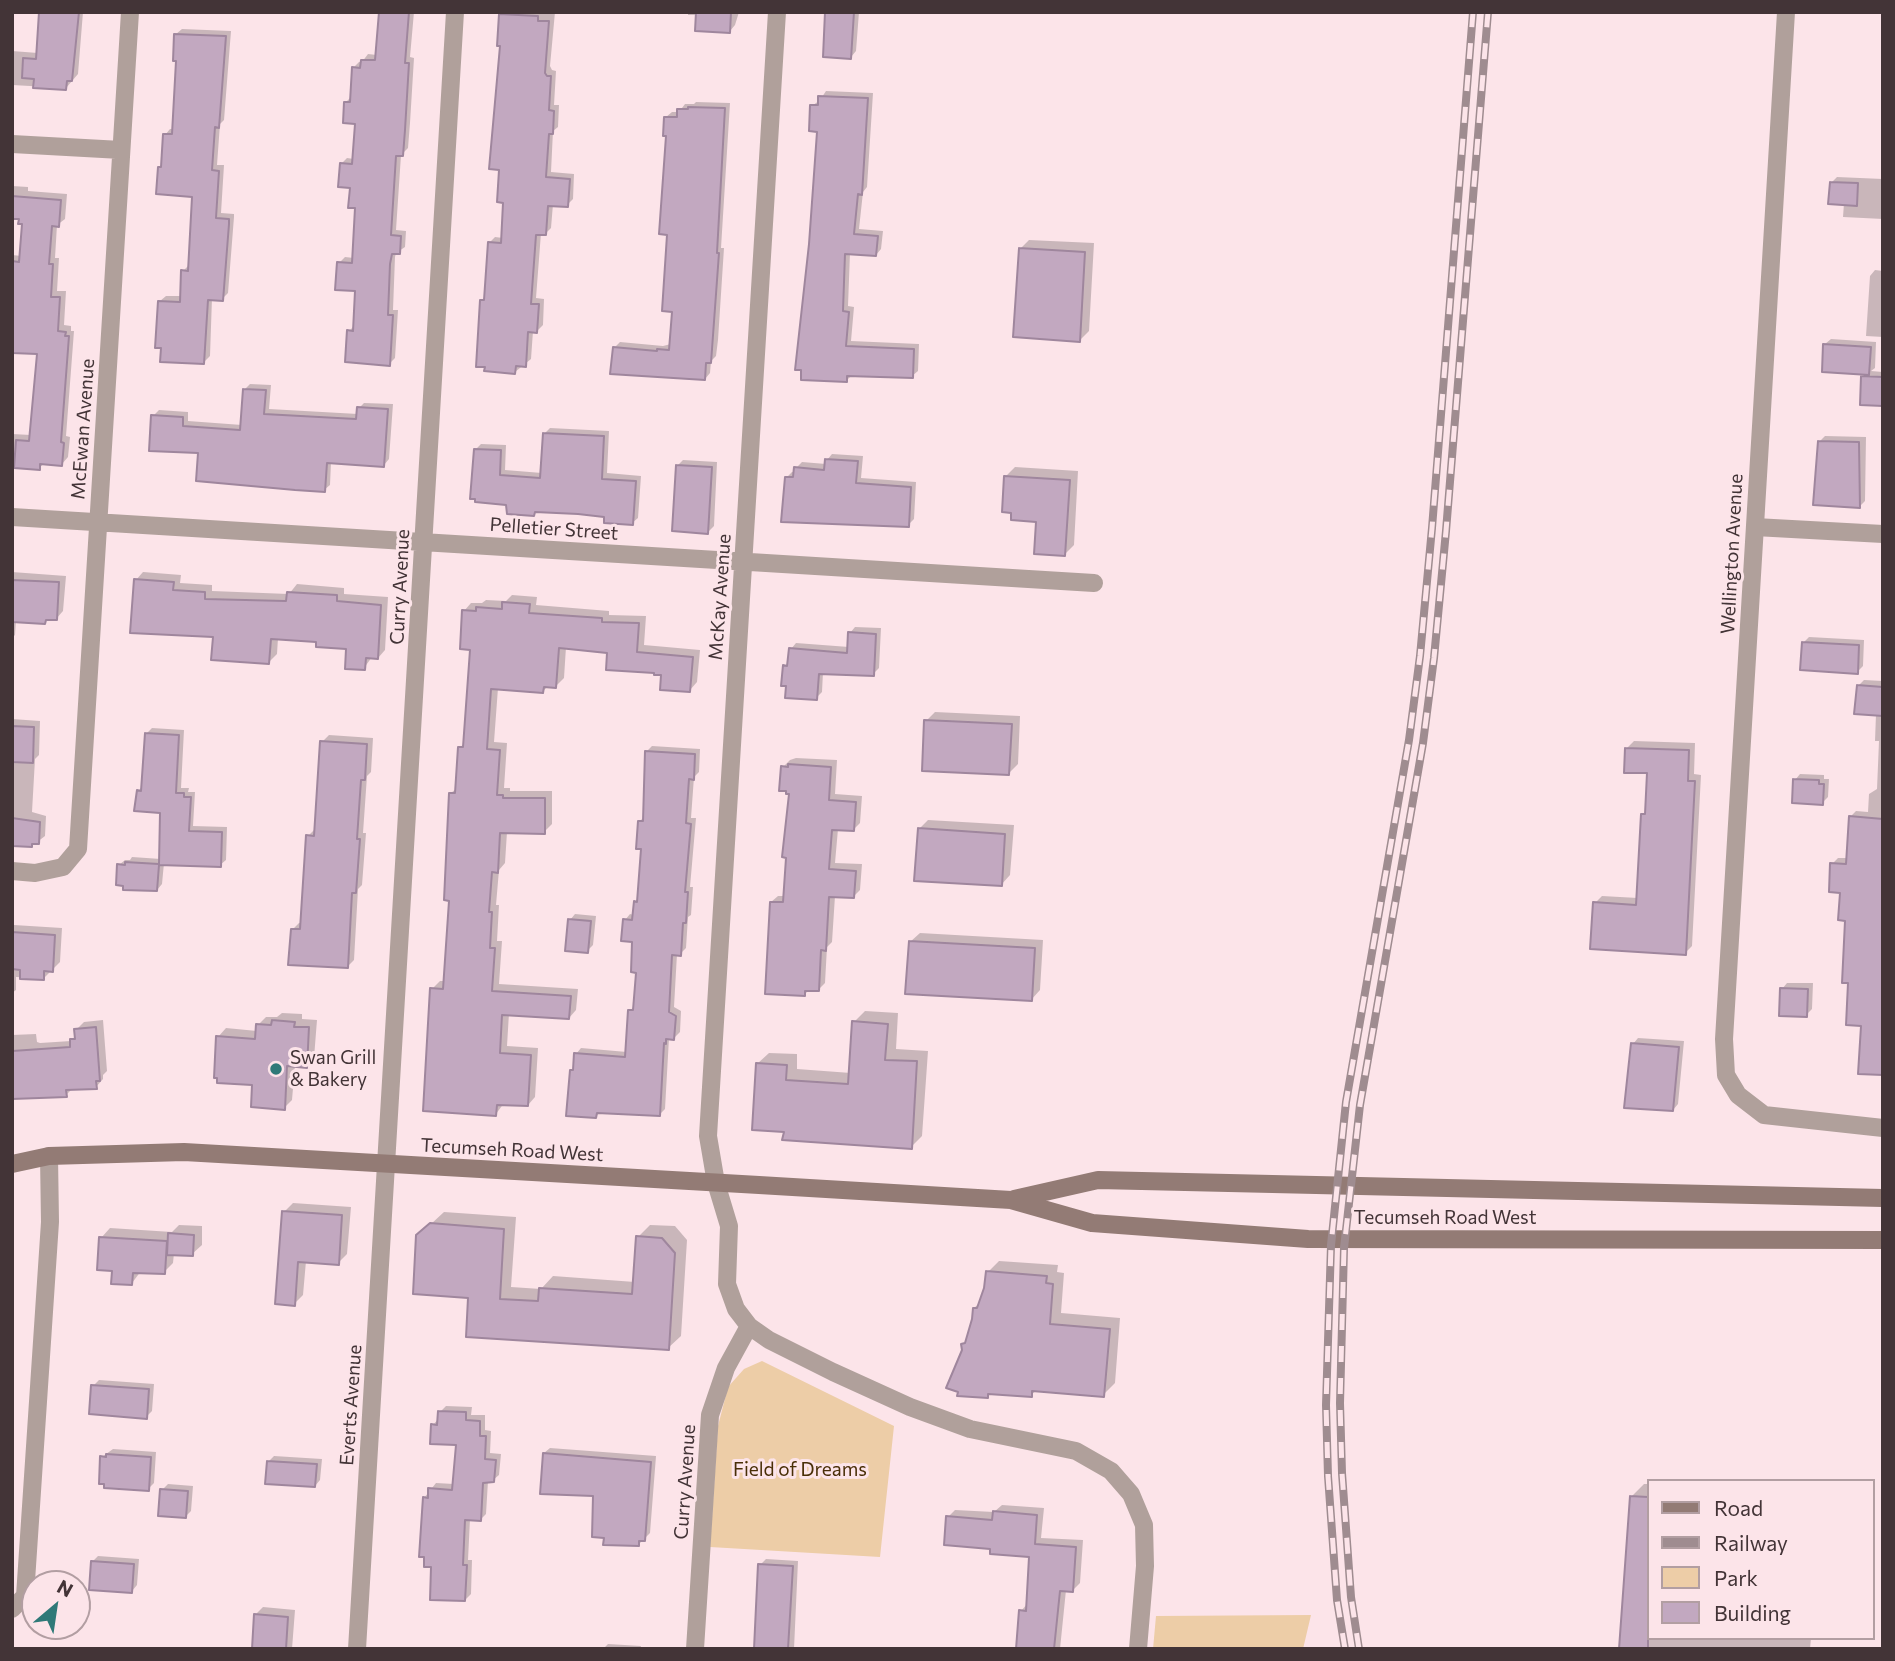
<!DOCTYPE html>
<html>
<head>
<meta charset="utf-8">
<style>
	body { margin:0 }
	#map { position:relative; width:1895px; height:1661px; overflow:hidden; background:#fce4e9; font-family:Commissioner,sans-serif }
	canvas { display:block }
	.frame { position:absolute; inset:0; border:14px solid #433437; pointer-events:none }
	.legend { position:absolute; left:1647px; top:1479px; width:228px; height:161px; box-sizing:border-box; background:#fce4e9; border:2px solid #b29ea2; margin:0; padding:9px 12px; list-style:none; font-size:21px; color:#433437 }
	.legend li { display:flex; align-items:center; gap:14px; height:35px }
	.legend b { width:35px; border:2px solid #b29ea2 }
	.north { position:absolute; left:21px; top:1570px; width:70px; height:70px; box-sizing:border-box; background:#fce4e9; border:2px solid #b29ea2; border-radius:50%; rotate:29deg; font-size:19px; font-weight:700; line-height:28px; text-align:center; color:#433437 }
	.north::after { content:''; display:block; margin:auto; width:24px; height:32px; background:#2f7978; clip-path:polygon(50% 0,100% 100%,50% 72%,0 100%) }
</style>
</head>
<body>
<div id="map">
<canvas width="1895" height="1661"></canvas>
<div class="frame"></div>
<ul class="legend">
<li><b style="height:9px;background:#937b75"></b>Road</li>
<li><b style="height:9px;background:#9f8c90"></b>Railway</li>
<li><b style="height:19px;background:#edcda7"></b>Park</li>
<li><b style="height:19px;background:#c2a8c0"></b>Building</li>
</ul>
<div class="north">N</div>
</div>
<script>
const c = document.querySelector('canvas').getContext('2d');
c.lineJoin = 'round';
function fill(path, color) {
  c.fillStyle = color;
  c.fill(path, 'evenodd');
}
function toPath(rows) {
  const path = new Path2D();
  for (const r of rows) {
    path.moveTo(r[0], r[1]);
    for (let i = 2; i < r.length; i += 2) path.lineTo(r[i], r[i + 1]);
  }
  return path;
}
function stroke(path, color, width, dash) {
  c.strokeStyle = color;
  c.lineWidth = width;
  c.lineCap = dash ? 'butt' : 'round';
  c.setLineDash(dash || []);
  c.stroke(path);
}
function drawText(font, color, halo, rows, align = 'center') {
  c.font = font + ' Commissioner,sans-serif';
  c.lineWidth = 6;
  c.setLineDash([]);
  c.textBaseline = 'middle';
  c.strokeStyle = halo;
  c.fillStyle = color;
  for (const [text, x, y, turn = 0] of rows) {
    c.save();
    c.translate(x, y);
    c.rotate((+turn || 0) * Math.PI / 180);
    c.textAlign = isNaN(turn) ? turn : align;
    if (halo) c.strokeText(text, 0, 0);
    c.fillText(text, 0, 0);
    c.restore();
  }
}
fill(toPath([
	[762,1361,894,1426,880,1557,710,1547,718,1426,728,1387,744,1369],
	[1311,1615,1303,1649,1153,1649,1156,1616]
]), '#edcda7');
fill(toPath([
	[40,12,83,12,78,74,66,88,12,85,12,51,38,53],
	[381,12,414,12,410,57,414,58,410,123,408,148,401,155,396,230,406,231,405,247,396,253,395,257,393,310,398,310,395,358,389,364,349,331,355,325,357,289,339,263,345,257,354,258,357,207,352,186,341,164,347,158,354,159,357,122,346,102,352,96,353,68,359,62,362,62,368,54,377,55],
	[501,12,555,12,550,66,552,70,556,71,554,105,559,105,558,127,553,131,551,172,574,174,573,199,567,205,553,204,551,228,546,233,541,233,536,298,544,299,543,325,537,331,533,331,531,359,515,372,486,366,481,301,486,296,489,243,495,237,503,238,502,45,499,45],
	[688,12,739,12,735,25,730,31,697,15,688,15],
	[827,12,859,12,856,51,851,57],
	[182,29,231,31,224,120,220,124,217,165,224,165,221,213,234,214,234,217,228,293,222,299,212,298,210,356,204,362,163,346,160,301,166,296,182,296,183,271,190,264,194,195,159,168,163,164,165,135,170,129,174,129,178,60,176,34],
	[826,91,873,93,867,187,863,192,859,229,883,231,881,249,876,255,850,253,848,306,854,307,851,341,919,344,918,371,912,376,853,374,846,381,811,244,818,130,812,106,820,100],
	[696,102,730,103,721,248,724,248,718,340,716,356,711,361,710,373,705,379,614,348,620,342,663,346,671,344,673,310,668,233,668,134,666,117,672,112,679,112,685,104,694,104],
	[1837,177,1883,179,1883,219,1843,217,1844,203,1831,183],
	[12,186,28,187,28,191,67,194,65,219,57,225,55,258,59,258,57,291,66,291,64,325,71,326,71,331,74,331,66,436,70,437,68,457,62,464,45,463,39,468,12,466,12,434,31,435,39,353,12,351,12,255,22,256,24,223,21,218,12,217],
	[1029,240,1094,243,1089,331,1080,340,1020,249],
	[1875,270,1883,271,1883,337,1866,336,1870,276],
	[1831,339,1876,342,1875,368,1871,371,1883,372,1883,404,1863,377,1867,373,1825,344],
	[250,384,271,385,269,409,358,414,359,408,364,403,393,404,389,459,384,465,331,462,330,485,324,490,200,452,153,416,159,410,188,412,188,421,242,425,245,389],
	[550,428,609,431,607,473,641,476,638,518,632,523,606,515,538,510,534,514,507,503,475,450,481,444,506,445,505,470,542,473,544,434],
	[1825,436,1866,437,1865,501,1859,507,1820,441],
	[832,454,863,456,861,478,916,482,914,519,908,525,786,478,792,472,796,472,796,468,802,462,826,464,827,460],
	[683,460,717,462,714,526,708,532,677,466],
	[1015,467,1078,471,1074,545,1065,554,1005,477],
	[12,572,66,576,63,611,56,619,49,618,45,622,16,620,15,635,12,638],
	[143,572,181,575,180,583,212,585,212,591,289,594,297,584,344,588,344,594,388,597,385,650,378,658,372,657,364,668,348,647,318,640,278,638,277,654,269,662,215,636,136,580],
	[512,595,537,597,536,605,609,611,609,615,646,616,644,645,700,650,697,682,690,690,663,674,609,651,566,647,564,678,556,686,549,685,543,691,498,688,494,742,507,743,504,788,510,788,510,791,552,791,552,824,544,832,507,832,505,863,499,870,496,905,499,905,497,941,502,941,499,984,578,989,576,1010,569,1018,509,1013,507,1046,538,1048,535,1097,528,1105,504,1103,496,1114,432,989,440,981,445,981,450,899,451,793,457,788,460,748,465,742,472,648,464,611,471,603,482,603,486,600,506,601],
	[855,627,881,628,879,668,873,674,823,672,822,692,816,698,787,684,785,666,790,661,791,649,796,643,849,647,850,633],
	[1809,637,1864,640,1863,666,1857,672,1804,642],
	[1864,680,1883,681,1883,1074,1850,981,1847,919,1842,891,1832,864,1838,858,1848,858,1850,817,1856,811,1868,812,1869,794,1877,789,1879,741,1875,741,1876,714,1858,686],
	[935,712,1020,716,1018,764,1009,773,926,721],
	[12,719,40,721,39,755,35,759,32,812,46,816,45,836,32,846,12,845],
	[152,728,184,730,181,788,189,788,188,792,195,792,193,826,227,827,226,860,220,865,164,863,162,884,157,890,119,865,125,860,130,860,132,857,161,859,162,811,138,791,143,786,146,734],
	[329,735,373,738,371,772,367,776,363,833,366,833,362,885,358,889,354,960,347,967,292,930,299,923,302,923,308,836,315,829,322,742],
	[1634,741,1695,743,1694,774,1701,775,1692,946,1685,953,1595,903,1602,896,1638,898,1643,815,1647,811,1649,772,1627,748],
	[652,746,700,749,699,772,694,777,691,818,696,818,690,887,693,887,691,915,688,917,686,948,680,954,677,954,674,1007,681,1011,680,1032,674,1038,669,1038,665,1109,659,1115,600,1112,596,1116,571,1070,575,1067,576,1054,581,1048,627,1052,630,1011,635,1005,638,971,634,940,625,920,630,914,634,915,635,902,639,898,643,847,640,821,645,816,647,751],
	[796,758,837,760,835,794,862,796,860,823,853,830,838,829,835,863,862,864,860,890,853,897,835,896,832,942,827,947,825,983,818,990,810,989,804,995,771,902,778,896,785,896,790,792,783,767,790,760],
	[1800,774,1824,775,1824,779,1829,779,1828,797,1822,803,1795,780],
	[928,820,1014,825,1010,875,1001,885,919,829],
	[575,914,596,916,593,945,587,951,570,920],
	[14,925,62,928,60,962,44,978,16,977,16,990,12,993],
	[920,933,1043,940,1040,990,1031,1000,910,942],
	[1787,983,1813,983,1812,1009,1806,1015,1782,989],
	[865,1011,898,1013,896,1049,928,1051,922,1136,911,1147,785,1130,757,1064,769,1053,797,1054,797,1069,851,1073,854,1022],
	[282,1013,302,1014,302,1019,317,1020,314,1058,306,1066,295,1065,292,1100,284,1108,254,1084,218,1037,226,1028,257,1031,258,1025,266,1017,277,1017],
	[103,1020,107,1071,103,1075,103,1079,96,1087,73,1088,66,1095,12,1097,12,1035,36,1034,37,1042,40,1043,71,1041,76,1035,76,1030,84,1022],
	[1638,1038,1684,1041,1678,1104,1673,1110,1633,1044],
	[293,1203,351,1207,347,1254,338,1263,306,1261,303,1295,294,1304,284,1212],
	[444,1212,516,1217,511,1287,541,1289,553,1276,635,1282,638,1237,650,1225,675,1226,687,1240,681,1336,668,1348,470,1296,418,1236],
	[179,1225,202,1226,202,1245,192,1254,174,1253,173,1263,164,1272,141,1271,132,1283,114,1269,101,1238,110,1228,172,1232],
	[999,1261,1058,1265,1057,1272,1064,1273,1061,1313,1120,1318,1115,1383,1103,1395,1037,1390,1031,1395,991,1392,987,1396,963,1350,963,1344,968,1340,974,1308,982,1301,988,1272],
	[99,1380,154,1384,152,1411,146,1417,93,1386],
	[446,1406,472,1407,471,1415,485,1415,485,1430,491,1431,490,1453,501,1454,499,1475,493,1480,488,1481,486,1514,480,1520,470,1519,468,1560,472,1560,471,1594,465,1600,433,1566,424,1498,436,1483,454,1484,458,1443,433,1425,439,1418,440,1412],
	[550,1448,656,1456,650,1533,638,1545,595,1495,544,1453],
	[113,1449,156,1452,154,1483,148,1489,102,1457],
	[274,1456,322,1459,320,1480,315,1486,268,1462],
	[168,1484,193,1486,191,1511,185,1517,162,1490],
	[1644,1484,1648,1484,1648,1638,1811,1638,1810,1649,1620,1649,1632,1496],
	[1002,1505,1044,1508,1041,1538,1083,1540,1080,1583,1073,1590,1066,1590,1060,1649,1018,1649,1021,1611,1028,1603,1031,1555,992,1547,948,1517,955,1510,994,1512],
	[98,1556,139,1559,137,1585,132,1591,93,1561],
	[766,1559,798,1561,794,1649,756,1649,760,1565],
	[263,1607,295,1610,292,1649,253,1649,255,1615],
	[608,1644,641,1646,640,1649,603,1649]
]), '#0003');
const building = toPath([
	[39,12,79,12,72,81,67,81,66,90,33,88,34,79,22,78,23,58,36,59,39,12],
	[379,12,409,12,405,63,409,63,405,130,403,156,396,156,391,235,401,236,400,254,392,254,390,264,388,315,393,315,390,366,345,362,347,330,353,331,355,291,335,290,337,262,352,263,355,208,348,208,350,188,338,187,340,163,352,164,355,124,343,123,344,102,350,102,352,67,360,68,361,60,375,60,379,12],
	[696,12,731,12,730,33,695,31,696,12],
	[825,12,854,12,851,59,823,57,825,12],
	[499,14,538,16,538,21,549,21,545,73,547,76,551,76,549,110,554,111,553,134,549,134,546,177,570,179,568,207,548,206,546,235,536,235,531,304,539,304,537,333,528,332,526,367,516,366,515,374,484,371,485,367,476,367,480,300,484,300,488,242,501,243,503,203,497,202,499,170,489,169,500,46,497,46,499,14],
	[174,34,226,36,219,128,215,127,212,170,219,171,216,218,229,219,229,224,223,301,208,300,204,364,160,362,161,348,155,348,158,301,180,302,181,270,188,271,192,197,156,194,158,167,161,167,163,134,172,134,176,61,173,61,174,34],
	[818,96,868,98,862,195,858,194,854,234,878,236,876,256,845,254,843,311,849,312,846,346,914,349,913,378,847,376,847,382,801,380,801,370,795,370,809,244,817,132,809,131,810,105,818,105,818,96],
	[688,107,725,108,717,253,719,253,711,363,706,363,705,380,610,374,613,347,657,351,657,349,669,350,672,312,662,311,667,235,659,234,666,136,663,136,664,117,677,117,677,109,688,109,688,107],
	[1830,182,1858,183,1857,206,1828,204,1830,182],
	[12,196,61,200,59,227,52,226,49,264,53,264,51,297,60,297,58,331,66,332,65,336,69,336,61,442,64,443,62,466,40,464,40,470,14,468,16,440,29,441,37,354,12,353,12,261,19,262,22,224,18,224,19,219,12,219,12,196],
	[1019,248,1085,252,1080,342,1013,337,1019,248],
	[1823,344,1871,347,1869,375,1822,372,1823,344],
	[1861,376,1883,377,1883,406,1860,405,1861,376],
	[243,389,266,390,264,414,356,419,357,407,388,409,384,467,327,463,325,492,295,490,196,481,198,453,149,451,151,415,183,417,183,426,240,430,243,389],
	[543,433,604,436,602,479,636,481,633,525,604,523,604,517,578,514,535,512,534,516,507,514,506,505,475,502,475,499,470,499,474,449,501,450,500,475,540,478,543,433],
	[1818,441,1859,442,1860,508,1813,505,1818,441],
	[825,459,858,461,856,483,911,487,909,527,781,522,785,477,793,477,794,467,824,470,825,459],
	[676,465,712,467,708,534,672,531,676,465],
	[1004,476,1070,480,1065,556,1034,554,1036,522,1011,520,1011,513,1002,512,1004,476],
	[134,579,174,582,173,590,205,592,205,599,286,601,287,592,337,595,337,601,381,605,378,659,366,658,365,670,345,669,346,649,316,647,316,642,271,639,269,664,211,660,213,637,130,633,134,579],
	[12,580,59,582,57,620,46,620,45,624,12,622,12,580],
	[502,602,530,604,529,613,602,618,602,622,639,623,637,652,693,657,690,692,660,690,661,675,654,675,654,673,606,670,607,653,559,648,556,688,544,687,543,693,491,689,487,749,500,750,497,795,503,795,503,798,545,798,545,834,500,833,498,873,492,872,489,912,492,912,490,948,495,948,492,991,571,996,569,1019,502,1015,500,1053,531,1055,528,1106,497,1105,496,1116,423,1111,430,988,443,989,449,901,444,900,449,793,455,793,458,747,463,747,470,650,460,649,462,610,476,611,476,607,502,609,502,602],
	[848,632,876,634,874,676,819,674,817,700,785,698,786,686,781,686,783,665,787,666,789,648,847,653,848,632],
	[1802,642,1859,645,1858,674,1800,670,1802,642],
	[1857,685,1883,687,1883,716,1854,714,1857,685],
	[924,720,1012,724,1009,775,922,771,924,720],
	[12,726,34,727,33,763,12,762,12,726],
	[145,733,179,735,176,793,184,793,184,797,191,797,189,831,222,832,221,867,159,865,157,891,123,890,123,886,116,885,117,864,125,865,125,862,159,864,160,813,134,811,137,790,141,791,145,733],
	[320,741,367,744,365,780,361,780,357,839,360,839,356,893,352,893,348,968,288,965,291,929,300,929,306,835,314,836,320,741],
	[1625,748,1689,750,1688,781,1695,781,1686,955,1590,949,1593,902,1636,905,1641,814,1645,814,1647,773,1624,773,1625,748],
	[645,751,695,754,694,780,689,779,686,823,691,824,685,892,688,892,686,923,683,923,681,956,672,955,669,1012,676,1016,674,1040,666,1039,666,1044,664,1043,660,1116,597,1113,596,1118,566,1116,570,1070,573,1070,574,1053,625,1057,628,1010,633,1010,636,973,631,972,632,942,621,941,623,919,632,920,634,901,637,902,641,849,636,849,638,821,643,821,645,751],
	[788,764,831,767,829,800,856,802,854,831,832,830,829,869,856,871,854,898,829,897,826,951,821,950,819,991,805,991,805,996,765,994,770,902,783,902,786,858,782,857,789,794,786,794,786,791,779,791,781,766,788,767,788,764],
	[1793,779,1819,780,1819,784,1824,784,1823,805,1792,803,1793,779],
	[1849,816,1883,819,1883,1075,1858,1074,1861,1026,1846,1025,1848,983,1842,983,1845,921,1838,920,1840,893,1829,892,1830,863,1846,864,1849,816],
	[12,818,40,822,39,844,32,844,32,847,12,846,12,818],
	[918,828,1005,834,1002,886,914,881,918,828],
	[568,919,591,921,588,953,565,951,568,919],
	[12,932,55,935,53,972,44,971,44,980,20,979,20,970,12,969,12,932],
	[909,941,1035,948,1032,1001,905,994,909,941],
	[1780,988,1808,989,1807,1017,1779,1016,1780,988],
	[272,1020,295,1022,294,1027,309,1027,307,1068,287,1066,285,1110,251,1107,252,1085,217,1083,217,1078,214,1078,216,1036,255,1039,256,1024,271,1025,272,1020],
	[852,1021,888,1024,885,1060,917,1061,912,1149,782,1140,784,1132,752,1130,756,1063,787,1065,786,1080,848,1084,852,1021],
	[96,1027,100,1081,96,1081,97,1089,66,1090,67,1097,12,1099,12,1051,70,1047,70,1039,75,1039,74,1029,96,1027],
	[1631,1043,1679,1047,1673,1111,1624,1108,1631,1043],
	[282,1211,342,1215,339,1265,298,1262,295,1306,275,1304,282,1211],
	[430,1223,504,1229,500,1299,538,1301,539,1288,632,1294,636,1236,662,1238,675,1253,669,1350,466,1337,468,1298,413,1294,416,1235,430,1223],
	[168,1233,194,1235,193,1256,167,1255,168,1233],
	[99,1237,167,1241,165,1274,133,1273,132,1285,111,1284,112,1271,97,1270,99,1237],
	[986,1271,1047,1276,1046,1283,1053,1284,1050,1324,1110,1329,1104,1397,1032,1391,1032,1397,988,1394,988,1398,957,1396,958,1392,946,1388,962,1350,961,1344,965,1343,972,1319,973,1308,977,1308,984,1288,986,1271],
	[91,1385,149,1389,147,1419,89,1414,91,1385],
	[438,1411,466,1412,466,1420,480,1421,480,1436,486,1436,485,1459,496,1460,494,1482,483,1483,481,1521,465,1520,463,1565,467,1565,465,1601,430,1600,431,1567,424,1567,424,1557,419,1557,423,1497,428,1498,428,1488,452,1490,456,1445,430,1444,431,1424,437,1425,438,1411],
	[543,1453,651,1462,645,1541,639,1541,639,1546,603,1545,604,1538,592,1537,593,1496,540,1494,543,1453],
	[106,1454,151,1457,149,1491,104,1488,104,1484,99,1484,100,1456,106,1457,106,1454],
	[267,1461,317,1464,315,1487,265,1484,267,1461],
	[160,1489,188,1491,186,1518,158,1516,160,1489],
	[1630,1496,1648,1497,1648,1649,1619,1649,1630,1496],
	[993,1511,1037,1515,1035,1544,1076,1547,1073,1592,1060,1591,1054,1649,1016,1649,1019,1610,1026,1611,1029,1557,990,1554,990,1549,944,1545,946,1516,992,1520,993,1511],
	[91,1561,134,1564,132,1593,89,1590,91,1561],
	[758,1564,793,1566,788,1649,754,1649,758,1564],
	[254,1614,288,1617,286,1649,252,1649,254,1614]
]);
fill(building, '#c2a8c0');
stroke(building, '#9f869d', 2);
stroke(toPath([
	[777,12,708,1136,716,1183,729,1226,727,1284,736,1309,749,1326,769,1340,833,1372,910,1407,970,1429,1076,1451,1111,1471,1131,1494,1144,1525,1145,1566,1138,1649],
	[1786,12,1724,1039,1726,1075,1738,1095,1764,1115,1883,1128],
	[12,144,121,150],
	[12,517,1094,583],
	[1755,527,1883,534],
	[12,871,35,873,63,867,78,849,130,12],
	[12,1609,25,1596,50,1222,49,1156],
	[357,1649,455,12],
	[695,1649,710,1415,726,1368,749,1326]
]), '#b0a09b', 18);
stroke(toPath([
	[12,1164,49,1156,184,1152,759,1185,1011,1200,1092,1223,1308,1239,1883,1240],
	[1014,1199,1098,1180,1883,1198]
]), '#937b75', 18);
const rail = toPath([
	[1345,1649,1337,1600,1328,1476,1326,1405,1331,1245,1346,1102,1409,740,1420,656,1432,528,1473,12],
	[1359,1649,1351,1597,1342,1473,1340,1403,1344,1248,1360,1105,1423,743,1434,658,1446,531,1488,12]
]);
stroke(rail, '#9f8c90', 8);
stroke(rail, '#fce4e9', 5, [16]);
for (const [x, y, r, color] of [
	[276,1069,7,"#2f7978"]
]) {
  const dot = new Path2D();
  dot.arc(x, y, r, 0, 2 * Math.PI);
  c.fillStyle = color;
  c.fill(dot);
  stroke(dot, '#fce4e9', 2.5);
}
drawText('19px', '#433437', '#fce4e9', [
	["McEwan Avenue",83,429,-86],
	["Pelletier Street",554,529,4],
	["Wellington Avenue",1732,554,-87],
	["Curry Avenue",400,587,-87],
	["McKay Avenue",720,597,-86],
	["Tecumseh Road West",512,1150,3],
	["Tecumseh Road West",1445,1218],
	["Everts Avenue",351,1405,-86],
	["Curry Avenue",685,1482,-86]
]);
drawText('19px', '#433437', '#fce4e9', [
	["Swan Grill",290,1058],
	["& Bakery",290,1080]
], 'left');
drawText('19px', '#492e07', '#fce4e9', [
	["Field of Dreams",800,1470]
]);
</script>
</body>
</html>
